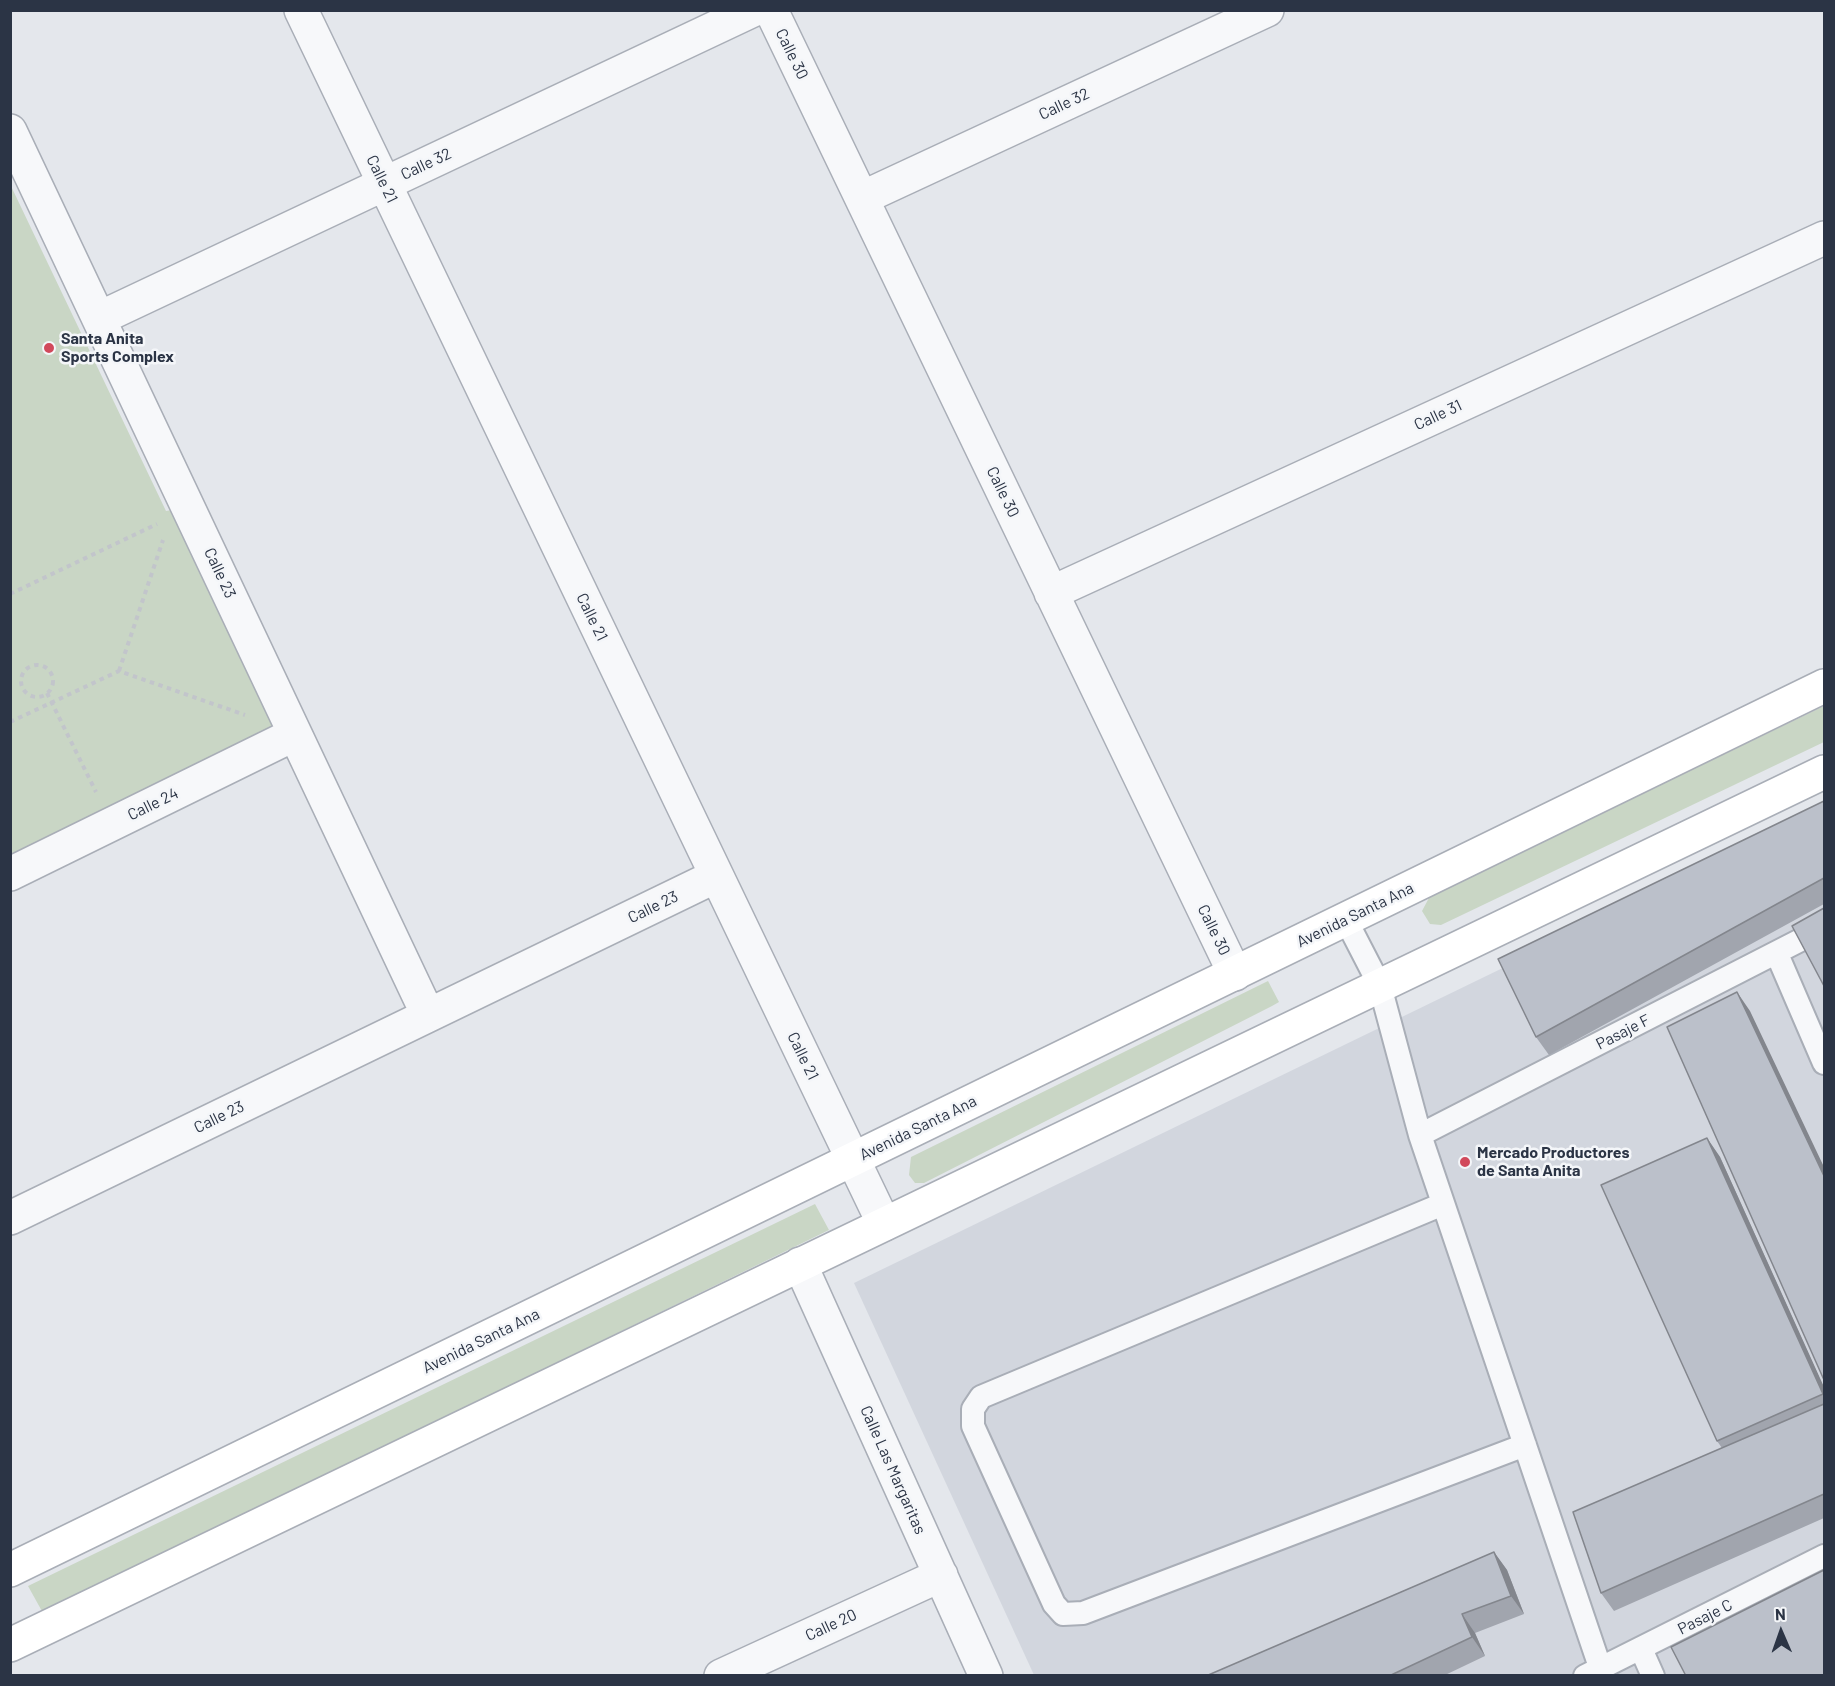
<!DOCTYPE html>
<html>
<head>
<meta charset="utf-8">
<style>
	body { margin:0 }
	#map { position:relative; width:1835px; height:1686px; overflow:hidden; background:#e4e7ec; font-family:Barlow,sans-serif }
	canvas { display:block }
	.frame { position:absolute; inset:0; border:12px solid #2b3445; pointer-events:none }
	.north { position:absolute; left:1751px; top:1602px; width:60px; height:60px; -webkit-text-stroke:4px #f4f6f9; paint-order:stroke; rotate:358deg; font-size:16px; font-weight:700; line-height:24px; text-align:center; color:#2b3445 }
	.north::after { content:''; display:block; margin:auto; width:21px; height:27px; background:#2b3445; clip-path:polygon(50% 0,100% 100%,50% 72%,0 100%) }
</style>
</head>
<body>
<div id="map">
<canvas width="1835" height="1686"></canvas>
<div class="frame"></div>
<div class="north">N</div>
</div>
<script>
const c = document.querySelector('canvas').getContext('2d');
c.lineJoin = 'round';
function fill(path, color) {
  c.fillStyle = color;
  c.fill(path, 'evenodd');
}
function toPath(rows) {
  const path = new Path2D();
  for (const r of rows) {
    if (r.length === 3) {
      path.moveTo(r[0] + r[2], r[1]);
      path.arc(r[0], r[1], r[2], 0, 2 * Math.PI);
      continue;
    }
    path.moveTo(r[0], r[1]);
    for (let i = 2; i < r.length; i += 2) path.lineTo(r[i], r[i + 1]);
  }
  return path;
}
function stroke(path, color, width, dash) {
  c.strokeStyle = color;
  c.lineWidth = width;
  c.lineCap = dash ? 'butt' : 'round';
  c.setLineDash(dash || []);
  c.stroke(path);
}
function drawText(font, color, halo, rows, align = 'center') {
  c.font = font + ' Barlow,sans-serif';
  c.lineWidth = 5;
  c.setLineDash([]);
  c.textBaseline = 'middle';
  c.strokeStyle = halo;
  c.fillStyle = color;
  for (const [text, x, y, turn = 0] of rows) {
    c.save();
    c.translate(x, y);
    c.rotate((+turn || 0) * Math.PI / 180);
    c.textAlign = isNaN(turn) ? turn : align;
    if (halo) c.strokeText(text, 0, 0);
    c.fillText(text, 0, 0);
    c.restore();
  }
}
fill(toPath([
	[1824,812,1824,1675,1034,1675,854,1283]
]), '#d2d6de');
fill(toPath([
	[10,184,166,511,172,510,280,725,11,854],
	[1824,706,1824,742,1441,925,1430,924,1422,911,1430,896],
	[1268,981,1279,1002,1272,1006,924,1183,915,1183,909,1175,911,1157],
	[815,1204,829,1230,43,1613,28,1586]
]), '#c9d6c5');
const lane = toPath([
	[1346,920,1380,986,1420,1135,1601,1670],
	[1777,954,1824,1063],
	[1420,1135,1824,928],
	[1443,1204,981,1397,973,1409,973,1426,1054,1604,1063,1614,1083,1613,1525,1445],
	[1641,1649,1653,1676],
	[1585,1676,1824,1556]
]);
const street = toPath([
	[301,10,884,1224],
	[771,10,1235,974],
	[10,131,428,1015],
	[862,198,1267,10],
	[100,318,753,10],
	[1051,593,1824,238],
	[10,874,295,734],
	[10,1218,716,876],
	[800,1264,986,1676],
	[721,1676,941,1575]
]);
const secondary = toPath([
	[10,1570,1824,686],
	[10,1645,1824,772]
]);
stroke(lane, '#a9aeb7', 26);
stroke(street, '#a9aeb7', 36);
stroke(secondary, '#a9aeb7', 36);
stroke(toPath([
	[10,594,157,524],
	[37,681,16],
	[119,671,163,540],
	[47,693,96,792],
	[10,722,119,671,245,715]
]), '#c2c5cb', 4, [4.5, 4.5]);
stroke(lane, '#f7f8fa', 22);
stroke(street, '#f7f8fa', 33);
stroke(secondary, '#fff', 33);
fill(toPath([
	[1824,801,1824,904,1549,1055,1536,1037],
	[1707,1138,1720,1157,1824,1388,1824,1518,1614,1611,1601,1593,1722,1448,1717,1441],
	[1494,1552,1507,1570,1524,1614,1475,1633,1485,1656,1443,1676,1206,1676]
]), '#a1a5ae');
fill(toPath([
	[1737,992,1750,1011,1824,1167,1824,1176],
	[1707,1138,1720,1157,1824,1387,1824,1397],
	[1494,1552,1507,1570,1524,1614,1511,1596],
	[1462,1614,1475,1633,1485,1656,1472,1637]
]), '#83868d');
const building = toPath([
	[1824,801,1824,878,1536,1037,1498,959,1824,801],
	[1824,908,1824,986,1792,926,1824,908],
	[1737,992,1824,1176,1824,1380,1667,1027,1737,992],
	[1707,1138,1823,1394,1717,1441,1601,1185,1707,1138],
	[1824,1404,1824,1494,1601,1593,1573,1512,1824,1404],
	[1494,1552,1511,1596,1462,1614,1472,1637,1389,1676,1206,1676,1494,1552],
	[1824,1570,1824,1676,1686,1676,1671,1647,1824,1570]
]);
fill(building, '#bbc0ca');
stroke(building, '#83868d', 1.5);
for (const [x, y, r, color] of [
	[49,348,6,"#d1495b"],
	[1465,1162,6,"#d1495b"]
]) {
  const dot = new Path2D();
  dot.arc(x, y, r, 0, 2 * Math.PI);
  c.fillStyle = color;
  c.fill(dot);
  stroke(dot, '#f4f6f9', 2);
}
drawText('16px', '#2b3445', '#f4f6f9', [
	["Calle 30",792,54,64],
	["Calle 32",1064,104,-25],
	["Calle 32",426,164,-25],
	["Calle 21",382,179,64],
	["Calle 31",1438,415,-25],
	["Calle 30",1003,492,64],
	["Calle 23",220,573,65],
	["Calle 21",592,617,64],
	["Calle 24",153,804,-26],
	["Calle 23",653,907,-26],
	["Avenida Santa Ana",1355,915,-26],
	["Calle 30",1214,930,64],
	["Pasaje F",1623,1032,-27],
	["Calle 21",803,1056,64],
	["Calle 23",219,1117,-26],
	["Avenida Santa Ana",918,1128,-26],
	["Avenida Santa Ana",481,1341,-26],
	["Calle Las Margaritas",893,1470,66],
	["Pasaje C",1705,1617,-27],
	["Calle 20",831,1625,-25]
]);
drawText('bold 16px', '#2b3445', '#f4f6f9', [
	["Santa Anita",61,339],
	["Sports Complex",61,357],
	["Mercado Productores",1477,1153],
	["de Santa Anita",1477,1171]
], 'left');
</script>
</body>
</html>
